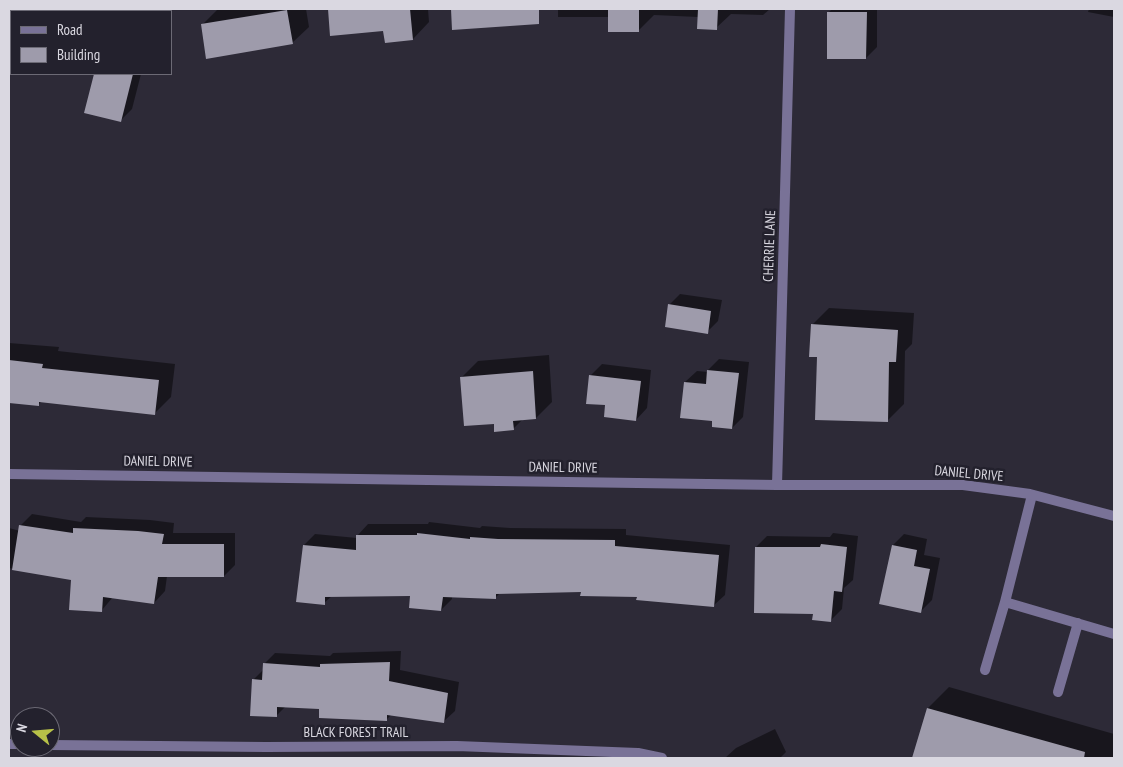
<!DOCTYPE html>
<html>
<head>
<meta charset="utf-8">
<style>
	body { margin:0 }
	#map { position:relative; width:1123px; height:767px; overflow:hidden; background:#2d2a37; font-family:"PT Sans Narrow",sans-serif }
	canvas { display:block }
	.frame { position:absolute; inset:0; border:10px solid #dad8e1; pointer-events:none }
	.legend { position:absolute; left:10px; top:10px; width:162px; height:65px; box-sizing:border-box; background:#23212d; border:1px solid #6c6a75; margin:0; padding:6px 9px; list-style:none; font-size:15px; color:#dad8e1 }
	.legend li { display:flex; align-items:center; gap:10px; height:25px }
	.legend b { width:25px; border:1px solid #6c6a75 }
	.north { position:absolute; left:10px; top:707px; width:50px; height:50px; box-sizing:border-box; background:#23212d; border:1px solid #6c6a75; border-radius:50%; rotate:287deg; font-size:14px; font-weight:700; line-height:20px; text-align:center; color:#dad8e1 }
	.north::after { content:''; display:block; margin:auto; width:18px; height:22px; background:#b7c148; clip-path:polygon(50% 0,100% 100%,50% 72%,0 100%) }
</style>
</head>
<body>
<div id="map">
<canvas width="1123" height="767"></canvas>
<div class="frame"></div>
<ul class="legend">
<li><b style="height:6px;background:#797297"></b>Road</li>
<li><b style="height:14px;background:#9e9bab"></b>Building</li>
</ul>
<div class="north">N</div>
</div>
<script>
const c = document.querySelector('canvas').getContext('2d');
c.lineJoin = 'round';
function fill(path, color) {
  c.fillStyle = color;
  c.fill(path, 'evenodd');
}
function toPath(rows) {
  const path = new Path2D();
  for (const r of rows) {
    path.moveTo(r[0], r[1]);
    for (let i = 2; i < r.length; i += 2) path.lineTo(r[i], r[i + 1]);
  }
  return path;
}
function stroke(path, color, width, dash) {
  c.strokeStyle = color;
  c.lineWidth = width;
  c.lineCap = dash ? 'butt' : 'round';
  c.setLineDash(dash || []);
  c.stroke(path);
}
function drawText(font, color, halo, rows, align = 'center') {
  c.font = font + ' "PT Sans Narrow",sans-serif';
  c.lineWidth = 5;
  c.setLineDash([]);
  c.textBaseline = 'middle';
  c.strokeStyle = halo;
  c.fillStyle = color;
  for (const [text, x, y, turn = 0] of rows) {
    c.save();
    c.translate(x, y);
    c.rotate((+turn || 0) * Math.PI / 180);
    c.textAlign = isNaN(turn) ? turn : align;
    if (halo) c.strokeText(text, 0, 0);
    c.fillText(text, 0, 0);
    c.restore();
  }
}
fill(toPath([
	[33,9,106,9,106,11,33,11],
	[218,9,306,9,309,27,292,43,202,25],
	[329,9,428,9,429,22,413,39,384,30,331,35],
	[452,9,528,9,529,13,453,29],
	[558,9,770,9,763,15,731,14,716,28,698,17,654,15,638,31,609,17,558,17],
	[832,9,877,9,877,47,866,58,828,13],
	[1089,9,1114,9,1114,17,1088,12],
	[95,74,141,74,132,109,121,120,86,112],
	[680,294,722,300,718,321,707,332,669,305],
	[829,308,914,313,912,344,905,351,904,404,887,421,818,356,812,325],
	[9,343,59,347,58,351,175,364,171,397,154,414,42,401,38,405,9,402],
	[549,355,552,402,536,418,523,419,514,428,495,422,462,377,478,361],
	[719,359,749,362,743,417,732,428,714,420,685,382,697,371,708,372,708,370],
	[602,364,651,370,647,408,636,420,606,404,590,376],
	[32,514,81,522,86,517,150,520,174,523,173,533,235,533,235,565,224,576,167,576,165,591,154,603,113,597,102,610,72,579,9,568,9,528,20,531,21,525],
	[429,522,480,528,482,526,510,528,626,529,626,535,730,545,725,595,713,606,582,591,500,593,495,598,452,596,452,599,441,610,411,594,332,596,324,603,304,545,315,534,357,538,357,536,368,524,428,524],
	[833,533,858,536,853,580,844,588,842,609,830,621,756,547,767,536,830,537],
	[904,534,927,539,924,555,940,558,932,600,921,611,893,545],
	[401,651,400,670,459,682,455,711,443,722,391,715,386,720,320,707,286,706,276,716,253,680,264,669,264,664,275,653,330,656,333,653],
	[949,687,1114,734,1114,758,914,758,928,708],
	[775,729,786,752,780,758,725,758,736,748]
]), '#0007');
fill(toPath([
	[328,9,410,9,413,40,385,43,383,31,330,36],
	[451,9,539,9,539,24,452,30],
	[608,9,639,9,639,32,608,32],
	[698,9,718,9,717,30,697,29],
	[287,10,293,44,206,59,201,24],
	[827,12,867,12,866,59,827,59],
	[94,74,133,74,121,122,84,113],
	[668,304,711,311,708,334,665,327],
	[811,324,898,330,896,362,889,362,888,422,815,420,817,357,809,357],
	[9,360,43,364,42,368,159,380,155,415,39,402,39,406,9,403],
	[707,370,739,373,732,429,712,427,712,421,680,418,684,382,706,384],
	[533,371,536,419,513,421,514,430,494,432,494,424,464,426,460,377],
	[589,375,641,381,636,421,604,417,605,405,586,404],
	[19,525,73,533,73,528,138,531,164,534,162,544,224,544,224,577,158,577,154,604,103,597,102,612,69,610,71,580,12,570],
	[417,533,470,539,470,537,498,539,615,540,615,546,719,555,714,607,636,600,637,597,580,596,581,592,496,594,496,599,443,597,441,611,409,608,410,596,325,597,325,605,296,602,303,545,356,550,356,535,417,535],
	[821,544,847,547,842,592,834,591,831,622,812,620,813,614,754,613,755,547,820,547],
	[892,545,917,550,914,566,930,569,921,613,879,604],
	[390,662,389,681,448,693,444,723,387,715,387,721,319,718,319,709,277,707,277,717,250,716,252,679,262,680,263,663,320,667,320,664],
	[927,708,1085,752,1084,758,912,758]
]), '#9e9bab');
stroke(toPath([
	[1032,495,1005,602,1114,634],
	[985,670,1005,602],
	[1058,692,1078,623]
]), '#797297', 10);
stroke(toPath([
	[9,474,777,485,963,485,1030,494,1114,516],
	[777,485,790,9],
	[9,744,20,744],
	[50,745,266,747,457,746,638,753,662,758]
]), '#797297', 10);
drawText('14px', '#dad8e1', '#23212d', [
	["CHERRIE LANE",770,246,-88],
	["DANIEL DRIVE",158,462,1],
	["DANIEL DRIVE",563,468,1],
	["DANIEL DRIVE",969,474,5],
	["BLACK FOREST TRAIL",356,733]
]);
</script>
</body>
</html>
